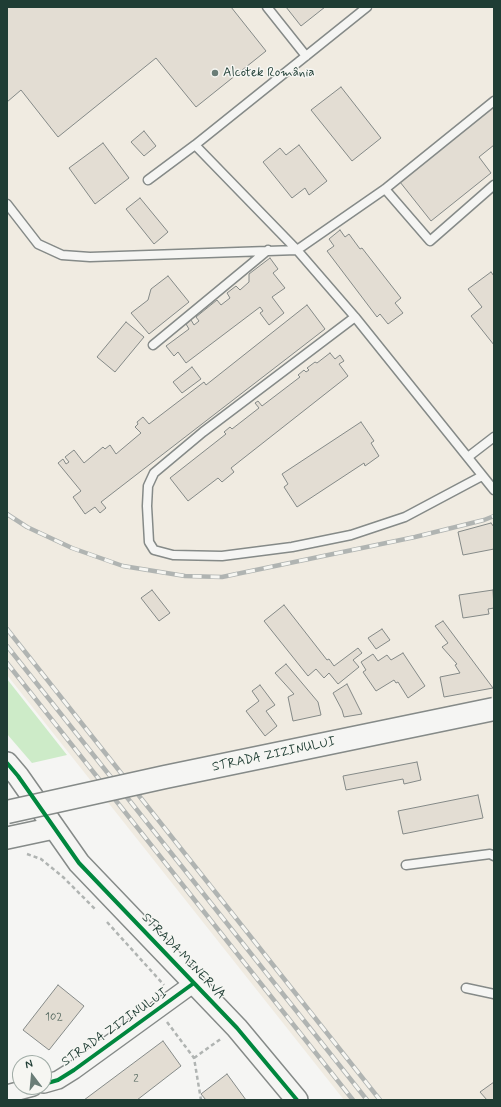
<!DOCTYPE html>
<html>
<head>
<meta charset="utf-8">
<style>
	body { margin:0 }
	#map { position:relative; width:501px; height:1107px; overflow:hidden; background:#f5f5f3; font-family:Mynerve,sans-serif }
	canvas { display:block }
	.frame { position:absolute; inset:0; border:8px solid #1f3d34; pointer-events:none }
	.north { position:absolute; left:12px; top:1055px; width:40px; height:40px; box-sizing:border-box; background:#f6f6f2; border:1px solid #a0aca6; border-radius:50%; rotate:344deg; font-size:11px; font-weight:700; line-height:16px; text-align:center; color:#1f3d34 }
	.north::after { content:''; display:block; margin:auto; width:14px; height:18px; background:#6a7d77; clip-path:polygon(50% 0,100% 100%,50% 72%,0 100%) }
</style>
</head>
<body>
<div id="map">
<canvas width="501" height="1107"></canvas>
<div class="frame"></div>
<div class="north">N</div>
</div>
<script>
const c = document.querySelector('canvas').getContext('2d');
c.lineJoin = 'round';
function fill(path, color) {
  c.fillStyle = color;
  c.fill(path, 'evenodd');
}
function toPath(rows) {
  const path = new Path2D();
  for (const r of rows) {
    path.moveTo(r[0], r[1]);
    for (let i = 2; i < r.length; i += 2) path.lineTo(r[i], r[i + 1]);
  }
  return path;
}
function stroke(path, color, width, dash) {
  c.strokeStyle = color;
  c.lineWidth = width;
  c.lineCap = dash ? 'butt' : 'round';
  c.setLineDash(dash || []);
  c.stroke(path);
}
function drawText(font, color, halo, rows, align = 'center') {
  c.font = font + ' Mynerve,sans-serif';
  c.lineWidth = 3;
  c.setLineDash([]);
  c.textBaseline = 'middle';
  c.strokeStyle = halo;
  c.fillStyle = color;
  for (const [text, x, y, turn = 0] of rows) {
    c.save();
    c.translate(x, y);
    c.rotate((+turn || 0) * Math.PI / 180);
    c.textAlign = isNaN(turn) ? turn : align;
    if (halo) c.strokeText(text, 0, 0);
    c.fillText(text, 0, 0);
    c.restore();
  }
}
fill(toPath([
	[7,7,494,7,494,1100,344,1100,7,675]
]), '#f0ebe1');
fill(toPath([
	[7,679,67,755,32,763,7,734]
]), '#cdebc8');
const building = toPath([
	[7,7,231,7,266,51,196,107,156,58,58,137,21,90,7,102,7,7],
	[286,7,325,7,301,26,286,7],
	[341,87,381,138,352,161,311,110,341,87],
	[494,106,494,145,479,157,491,173,431,221,400,182,494,106],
	[144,131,156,146,144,156,131,142,144,131],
	[103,143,129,178,95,204,69,168,103,143],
	[299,145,327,181,309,195,305,188,292,198,263,162,280,148,286,155,299,145],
	[140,198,168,232,154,244,126,209,140,198],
	[340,230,345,237,349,234,360,249,362,248,401,298,395,303,403,313,388,324,380,314,377,317,327,251,334,246,329,239,340,230],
	[270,258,278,269,273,273,285,288,272,297,284,313,269,325,260,313,263,311,260,307,186,363,178,352,174,356,166,346,189,329,186,324,191,320,194,325,199,321,196,317,217,300,221,305,230,298,227,293,236,286,240,290,249,282,249,274,270,258],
	[491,272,494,276,494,345,471,316,482,307,468,289,491,272],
	[168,276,189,302,149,334,131,313,148,300,151,289,168,276],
	[307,305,325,329,101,502,106,508,100,513,95,507,85,514,73,497,81,491,58,463,63,459,66,464,69,462,65,457,74,450,84,463,103,447,105,449,110,445,116,454,141,433,135,427,138,424,137,422,143,417,149,424,204,382,206,385,307,305],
	[126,322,144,337,115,372,97,357,126,322],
	[330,353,335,359,340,355,344,361,339,364,348,376,231,468,234,472,222,482,218,478,188,501,170,478,226,434,224,432,230,427,232,429,259,408,255,403,258,401,262,406,300,377,298,375,304,370,306,372,309,370,307,368,315,362,317,363,330,353],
	[192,367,201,379,182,393,173,382,192,367],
	[361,422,374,441,371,443,379,456,365,466,364,463,297,507,284,487,288,484,282,474,361,422],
	[491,523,494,527,494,549,463,555,458,532,491,523],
	[152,590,170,613,159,621,141,598,152,590],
	[493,590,494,608,488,609,489,614,463,618,459,595,493,590],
	[284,605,327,660,329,659,334,666,358,648,362,653,353,660,359,667,338,684,329,673,324,678,316,669,308,676,264,621,284,605],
	[443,621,493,688,444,697,440,677,460,673,455,665,457,664,442,647,448,643,435,626,443,621],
	[382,629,390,640,376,649,368,638,382,629],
	[403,653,425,686,408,698,398,682,396,683,394,680,376,691,363,672,366,670,361,662,373,654,378,661,387,655,391,660,403,653],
	[286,664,318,702,321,715,293,721,288,697,294,694,275,673,286,664],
	[347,684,362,714,344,717,342,710,333,693,347,684],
	[260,685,275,705,266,711,277,726,265,736,246,711,259,701,252,691,260,685],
	[417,762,421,780,404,784,403,779,346,790,343,776,417,762],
	[478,795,483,818,403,834,398,811,478,795],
	[58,985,84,1006,49,1050,23,1030,58,985],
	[163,1041,181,1066,137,1100,84,1100,163,1041],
	[227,1074,246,1100,206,1100,201,1094,227,1074],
	[494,1082,494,1100,487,1100,480,1092,494,1082]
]);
fill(building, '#e3ddd3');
stroke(building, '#858a88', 1);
const service = toPath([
	[267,7,306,56],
	[494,101,385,189,297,250,355,317,494,490],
	[195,145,297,250],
	[148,180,195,145,367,7],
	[385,189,430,241,494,185],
	[7,204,38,244,62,255,90,257,297,250],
	[355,317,203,432,154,473,148,486,147,506,149,542,154,550,173,555,222,556,292,547,351,535,405,517,482,476],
	[153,345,268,250],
	[468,457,494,437],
	[406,865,490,854,494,856],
	[466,988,494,994]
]);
const minor = toPath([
	[44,1084,58,1080,74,1070,194,983],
	[7,1094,33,1087]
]);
const tertiary = toPath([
	[7,763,18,776,79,863,237,1028,297,1100],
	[7,838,54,828]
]);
stroke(service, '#858a88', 11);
stroke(minor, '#858a88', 20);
stroke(tertiary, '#858a88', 24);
stroke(toPath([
	[27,854,41,859,63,877,95,909],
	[107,922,164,985],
	[167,1022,194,1058,201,1100],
	[194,1058,222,1038]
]), '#b0b4b2', 2.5, [4, 3]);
stroke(service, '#f5f5f3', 8);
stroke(minor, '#f5f5f3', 17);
stroke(tertiary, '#f5f5f3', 21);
const rail = toPath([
	[7,514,27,527,72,548,123,566,185,576,222,577,415,537,484,520,494,516],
	[7,629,380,1100],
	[7,646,367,1100],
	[7,663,353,1100]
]);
stroke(rail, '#b0b4b2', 4.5);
stroke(rail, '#f6f6f2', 3, [9]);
const secondaryBridge = toPath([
	[7,812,165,777,494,709]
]);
stroke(secondaryBridge, '#858a88', 25, []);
stroke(secondaryBridge, '#f5f5f3', 22);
stroke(toPath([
	[7,763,18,776,79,863,237,1028,297,1100],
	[44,1084,58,1080,74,1070,194,983]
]), '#00873e', 4);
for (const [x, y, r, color] of [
	[215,73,4,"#6a7d77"]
]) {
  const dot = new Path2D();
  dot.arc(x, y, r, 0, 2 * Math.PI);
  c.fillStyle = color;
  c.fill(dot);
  stroke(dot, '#f6f6f2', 1.5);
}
drawText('11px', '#50655c', null, [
	["102",54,1018],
	["2",136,1080]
]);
drawText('13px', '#1f3d34', '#f6f6f2', [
	["Alcotek România",223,73]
], 'left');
drawText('13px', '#1f3d34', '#f6f6f2', [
	["STRADA ZIZINULUI",274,755,-12],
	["STRADA MINERVA",183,957,46],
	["STRADA ZIZINULUI",115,1028,-35]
]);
</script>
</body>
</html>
